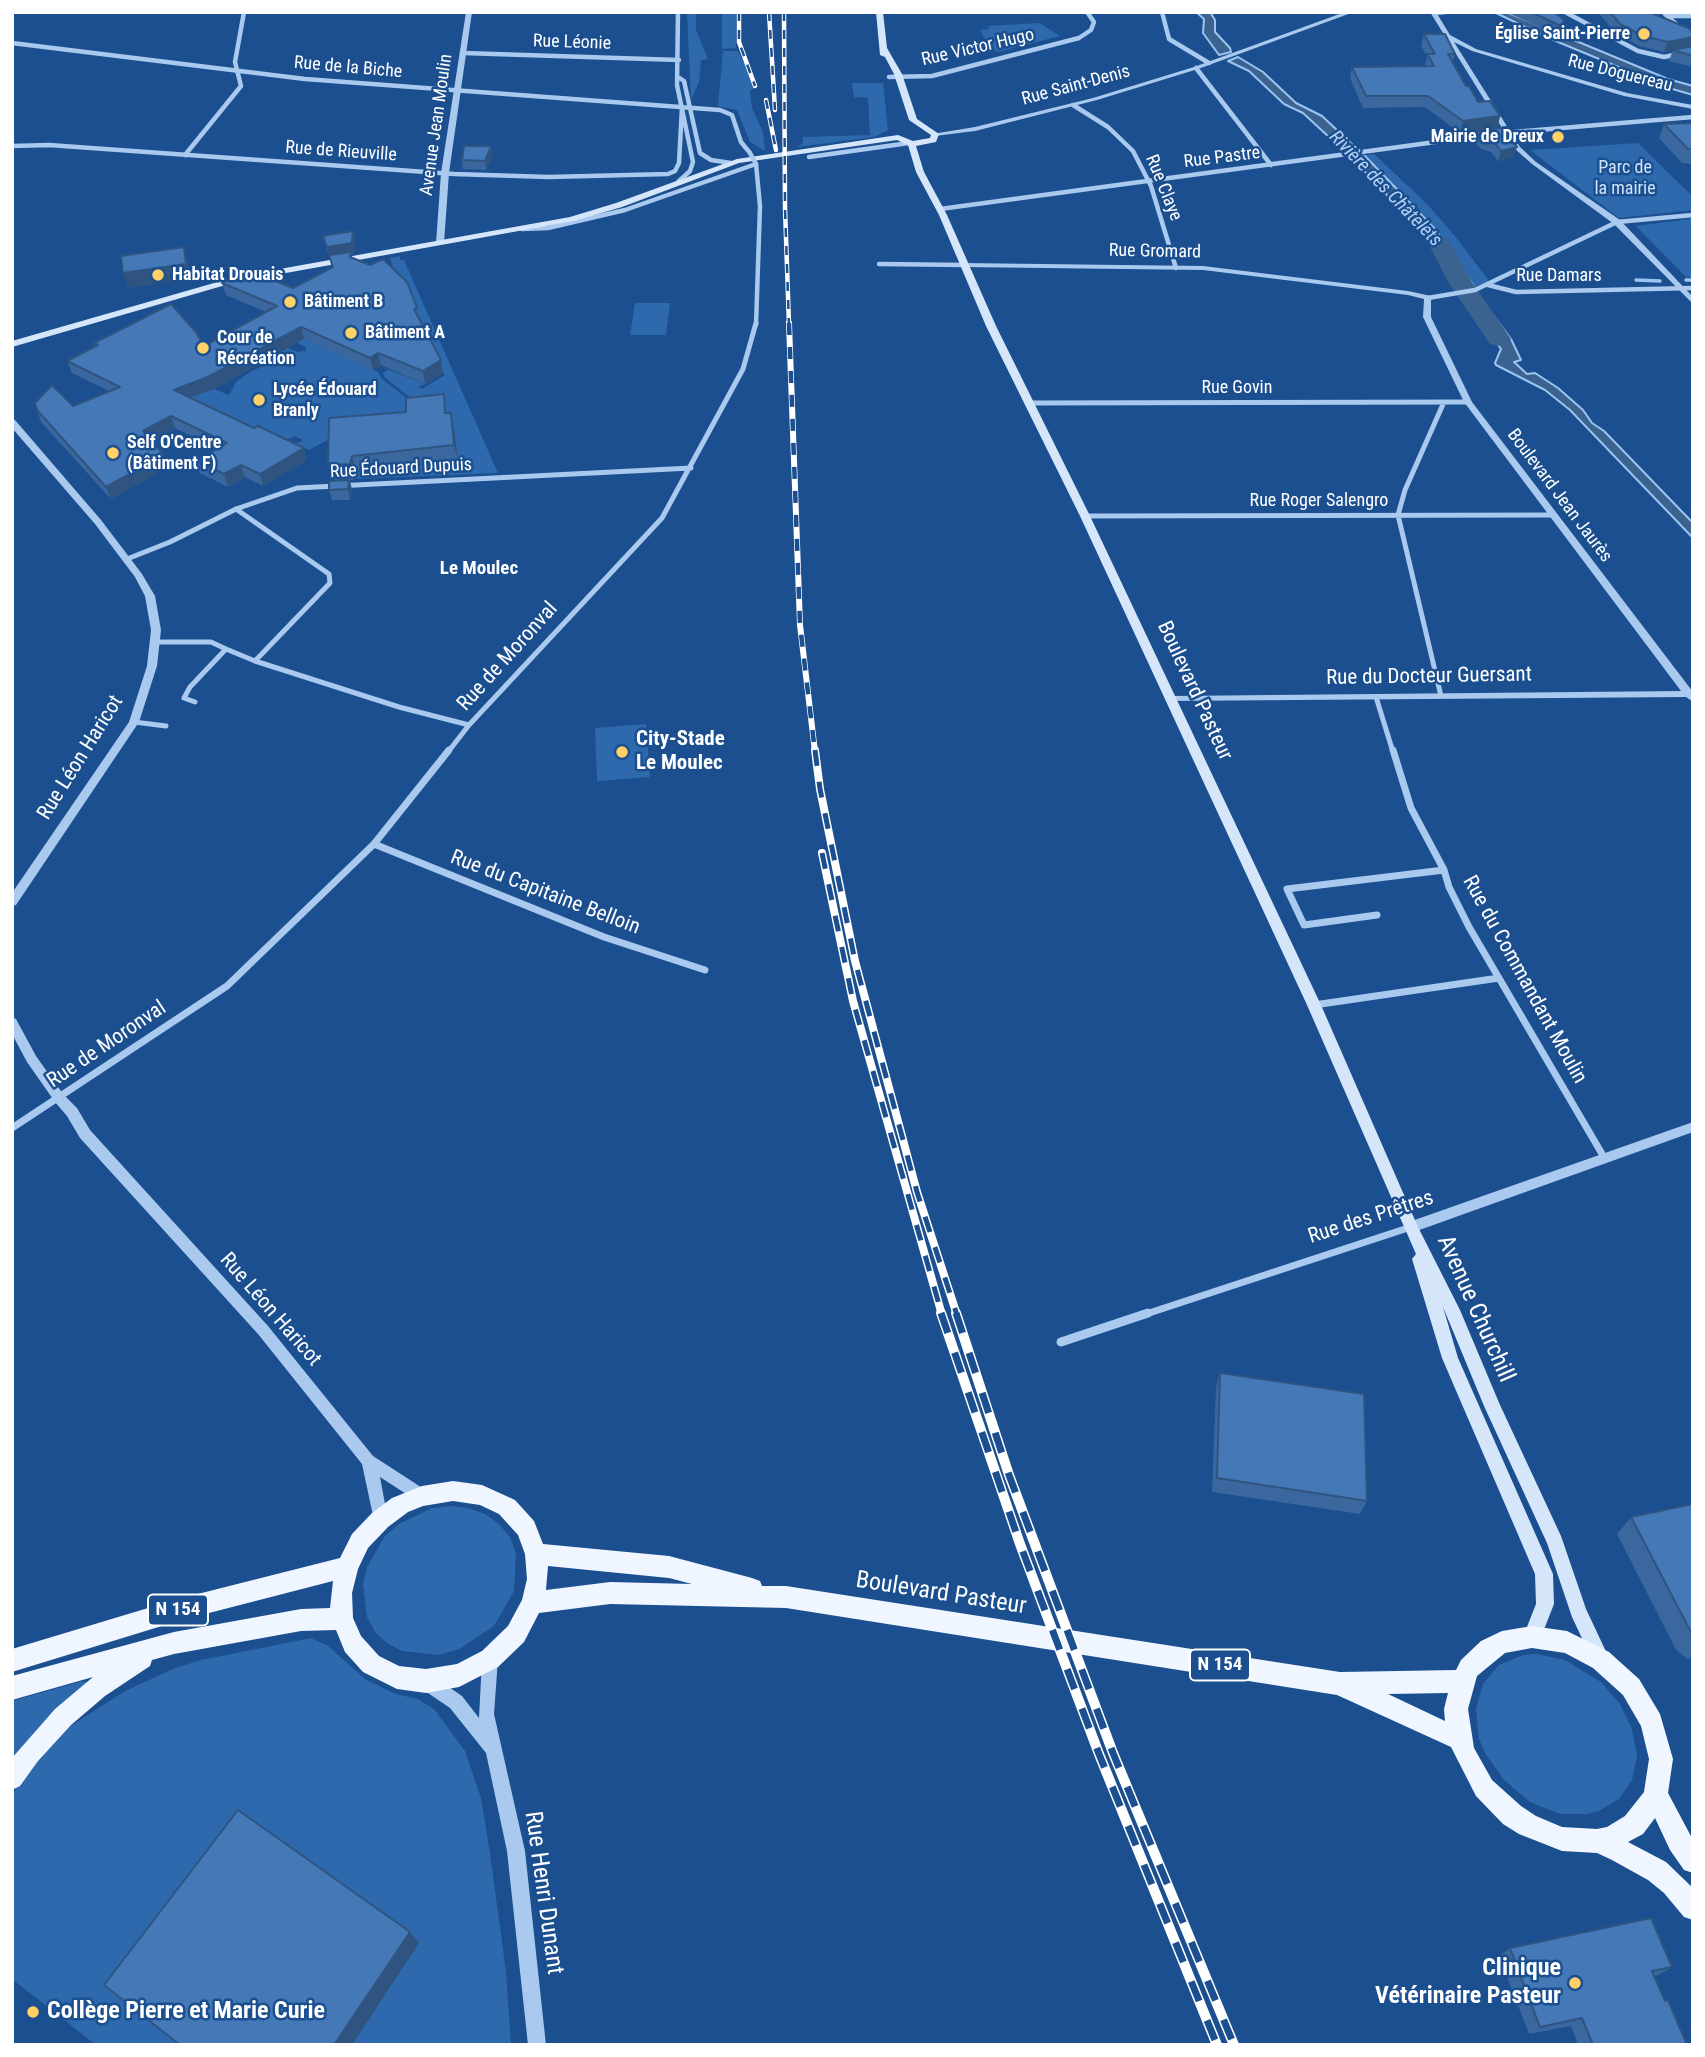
<!DOCTYPE html>
<html>
<head>
<meta charset="utf-8">
<style>
	body { margin:0 }
	#map { position:relative; width:1705px; height:2057px; overflow:hidden; background:#1b4f8f; font-family:"Roboto Condensed",sans-serif }
	canvas { display:block }
	.frame { position:absolute; inset:0; border:14px solid #fff; pointer-events:none }
</style>
</head>
<body>
<div id="map">
<canvas width="1705" height="2057"></canvas>
<div class="frame"></div>
</div>
<script>
const c = document.querySelector('canvas').getContext('2d');
c.lineJoin = 'round';
function fill(path, color) {
  c.fillStyle = color;
  c.fill(path, 'evenodd');
}
function toPath(rows) {
  const path = new Path2D();
  for (const r of rows) {
    path.moveTo(r[0], r[1]);
    for (let i = 2; i < r.length; i += 2) path.lineTo(r[i], r[i + 1]);
  }
  return path;
}
function stroke(path, color, width, dash) {
  c.strokeStyle = color;
  c.lineWidth = width;
  c.lineCap = dash ? 'butt' : 'round';
  c.setLineDash(dash || []);
  c.stroke(path);
}
function drawText(font, color, halo, rows, align = 'center') {
  c.font = font + ' "Roboto Condensed",sans-serif';
  c.lineWidth = 5;
  c.setLineDash([]);
  c.textBaseline = 'middle';
  c.strokeStyle = halo;
  c.fillStyle = color;
  for (const [text, x, y, turn = 0] of rows) {
    c.save();
    c.translate(x, y);
    c.rotate((+turn || 0) * Math.PI / 180);
    c.textAlign = isNaN(turn) ? turn : align;
    if (halo) c.strokeText(text, 0, 0);
    c.fillText(text, 0, 0);
    c.restore();
  }
}
fill(toPath([
	[687,12,696,12,696,30,708,59,701,60,699,82,691,100],
	[722,12,736,12,736,48,722,49],
	[1040,23,1060,36,998,52,988,45,980,30,989,29,988,26],
	[723,51,738,51,748,71,754,89,750,90,752,108,763,132,765,151,750,142,737,110,718,106],
	[852,83,883,83,888,130,874,137,797,147,803,143,803,137,870,135,868,98,854,97],
	[1638,143,1693,197,1693,210,1619,218,1530,150],
	[1374,154,1427,204,1455,236,1489,281,1468,290,1442,243,1360,156],
	[1691,219,1693,277,1686,277,1636,226],
	[400,256,400,260,404,260,498,473,330,480,330,478,353,475,354,472,457,461,333,437,309,450,296,444,303,440,295,436,278,444,210,408,213,406,205,408,181,393,214,389,229,395,236,382,250,372,267,364,295,358,282,352,278,344,297,352,306,351,306,347,287,338,291,333,378,372,382,379,425,412,429,412,385,378,383,373,388,370,380,366,425,384,419,387,422,389,445,375,402,330,421,318,412,315,386,283,400,274,391,270,393,268,390,258],
	[635,303,670,303,666,335,630,335],
	[646,724,650,777,597,781,595,728],
	[450,1506,468,1508,485,1514,499,1524,510,1537,516,1554,514,1591,494,1626,459,1649,439,1655,402,1651,387,1643,375,1632,367,1617,363,1584,367,1567,385,1536,399,1524,432,1508],
	[311,1638,328,1646,366,1680,396,1694,418,1699,434,1709,465,1751,481,1798,490,1853,506,1972,511,2045,96,2045,12,1979,12,1795,25,1775,63,1731,125,1691,175,1668,201,1660],
	[1537,1654,1565,1660,1601,1682,1620,1704,1632,1729,1637,1756,1632,1780,1619,1799,1599,1811,1587,1814,1560,1814,1530,1802,1504,1780,1485,1753,1479,1739,1476,1709,1483,1684,1499,1665,1523,1655],
	[83,1681,87,1683,44,1721,12,1760,12,1701]
]), '#2e69ad');
const water = toPath([
	[1196,12,1210,12,1215,20,1215,32,1230,48,1231,52,1219,55,1203,33,1204,19,1196,12],
	[1494,12,1506,12,1668,79,1693,86,1693,95,1669,88,1546,37,1494,12],
	[1238,57,1263,72,1296,103,1322,116,1356,148,1343,150,1303,113,1284,104,1249,71,1228,61,1238,57],
	[1365,156,1435,229,1474,286,1460,289,1422,232,1352,158,1365,156],
	[1481,299,1511,339,1521,360,1514,362,1527,374,1535,373,1558,388,1583,410,1592,423,1604,431,1693,523,1693,538,1570,410,1545,390,1496,365,1495,363,1501,349,1466,299,1481,299]
]);
fill(water, '#3c6290');
stroke(water, '#9cc4f0', 2);
stroke(toPath([
	[1636,280,1660,281],
	[1686,280,1693,280]
]), '#9cc4f0', 3.5);
fill(toPath([
	[1439,236,1447,238,1450,243,1472,282,1511,339,1508,344,1499,346,1490,344,1448,282,1428,243,1431,238,1439,236]
]), '#3c6290');
stroke(toPath([
	[678,12,677,85,693,162,690,171,678,182],
	[1162,12,1169,39,1209,63],
	[1565,12,1638,51,1664,57,1693,51],
	[1663,12,1693,40],
	[1434,13,1446,12],
	[1668,16,1693,16],
	[12,43,305,79,720,110,732,115,741,142,750,153],
	[463,53,679,60],
	[1196,68,1271,165],
	[678,77,684,81,700,153,711,160,731,163],
	[889,77,932,76,1079,38,1091,30,1094,22,1087,12],
	[1073,105,1108,127,1133,151,1151,186,1176,268],
	[1502,133,1693,117],
	[12,146,49,145,454,174,549,177,668,174,675,171,679,163,682,107],
	[185,155,241,86,235,62,244,12],
	[809,157,909,143],
	[940,209,1480,136],
	[522,229,548,228,625,210,756,164,760,206,756,325],
	[879,264,964,265],
	[1488,285,1516,292,1693,288],
	[1428,298,1475,290,1617,222,1693,215]
]), '#a9c9ee', 4.5);
stroke(toPath([
	[1030,403,1468,402],
	[236,509,329,574,330,583,255,661,399,707,469,725],
	[1085,516,1553,515],
	[127,559,170,542,236,509,297,488,691,468],
	[156,642,211,642,226,649],
	[1441,696,1398,515,1405,490,1444,402],
	[1376,697,1393,752],
	[195,702,184,698,190,687,226,649,255,661],
	[134,722,166,726],
	[448,752,469,725,662,518,743,369,756,323]
]), '#a9c9ee', 5);
stroke(toPath([
	[1393,750,1411,808,1444,870,1449,887,1469,927,1605,1159],
	[374,844,604,937,705,970],
	[1377,915,1304,925,1287,889,1444,870],
	[1314,1005,1499,978],
	[12,1128,227,986,374,844,449,750],
	[1143,1315,1411,1227]
]), '#a9c9ee', 7);
stroke(toPath([
	[1061,1342,1148,1313]
]), '#a9c9ee', 9);
fill(toPath([
	[466,12,472,12,449,173,444,243,440,245,436,243,441,173,466,12],
	[1345,12,1354,12,1198,69,1097,100,975,131,935,136,932,134,975,127,1093,98,1194,67,1345,12],
	[1430,12,1436,12,1450,35,1476,49,1627,93,1693,105,1693,109,1624,96,1472,51,1454,42,1520,147,1536,162,1620,220,1693,297,1693,304,1614,224,1532,164,1515,149,1430,12],
	[961,263,1203,266,1408,291,1431,296,1431,317,1472,402,1693,692,1693,702,1686,697,1167,701,1166,699,1171,696,1681,691,1464,402,1423,317,1424,299,1408,295,1203,270,964,267,961,267,961,263],
	[12,419,15,420,101,520,142,574,155,596,161,630,157,666,139,722,16,905,12,906,12,893,129,722,147,666,151,630,145,596,135,577,95,524,12,428,12,419],
	[12,1017,16,1019,36,1056,63,1094,77,1108,90,1130,268,1326,373,1456,427,1491,430,1496,427,1501,422,1503,417,1501,380,1477,388,1520,385,1525,380,1527,375,1525,362,1464,258,1334,80,1138,67,1116,55,1102,27,1062,12,1034,12,1017],
	[1693,1122,1693,1132,1411,1233,1406,1231,1404,1227,1406,1223,1693,1122],
	[490,1651,496,1653,498,1659,494,1714,525,1851,546,2045,528,2045,507,1851,486,1753,450,1708,422,1689,420,1683,422,1677,428,1675,434,1677,462,1696,479,1718,482,1659,484,1653,490,1651]
]), '#a9c9ee');
fill(toPath([
	[876,12,883,12,887,48,902,74,917,119,939,134,936,142,916,146,924,172,947,215,996,326,1090,516,1321,1005,1418,1227,1460,1310,1500,1405,1561,1536,1586,1609,1610,1660,1607,1666,1601,1669,1595,1666,1572,1617,1547,1543,1484,1406,1443,1307,1458,1358,1553,1574,1554,1604,1541,1637,1538,1643,1532,1646,1526,1643,1523,1637,1536,1604,1535,1574,1442,1358,1412,1259,1416,1254,1307,1005,1080,516,986,326,939,215,916,172,908,145,897,140,739,163,622,207,574,221,236,282,12,347,12,341,235,277,570,217,616,203,737,159,898,135,913,141,930,138,931,135,909,120,894,74,885,57,880,55,876,12]
]), '#d6e6fa');
fill(toPath([
	[453,1481,482,1485,515,1500,534,1521,543,1544,669,1556,752,1578,760,1581,762,1586,786,1586,1340,1672,1456,1670,1461,1660,1481,1641,1502,1631,1532,1626,1567,1631,1609,1652,1639,1679,1660,1714,1673,1759,1668,1793,1693,1840,1693,1873,1684,1870,1670,1850,1655,1818,1643,1834,1628,1842,1666,1862,1693,1888,1693,1920,1684,1917,1664,1893,1648,1880,1612,1860,1597,1853,1562,1851,1519,1834,1503,1824,1476,1796,1451,1747,1337,1695,786,1608,610,1604,539,1613,524,1642,498,1667,459,1687,426,1693,397,1689,363,1672,345,1652,336,1630,301,1631,174,1654,152,1660,150,1666,105,1696,71,1725,38,1761,20,1786,12,1790,12,1758,55,1709,93,1677,12,1700,12,1676,174,1632,301,1609,330,1608,333,1581,178,1621,12,1672,12,1649,178,1599,340,1558,352,1534,372,1513,392,1498,422,1486,453,1481],
	[453,1501,480,1505,499,1514,518,1535,525,1554,527,1579,522,1600,508,1626,482,1651,457,1664,426,1669,399,1666,379,1656,361,1636,353,1618,352,1593,358,1569,368,1548,388,1527,408,1512,423,1506,453,1501],
	[548,1566,669,1578,692,1584,610,1582,546,1590,548,1566],
	[1532,1648,1565,1653,1593,1668,1623,1695,1641,1726,1649,1759,1644,1792,1625,1816,1607,1827,1597,1829,1562,1827,1536,1816,1521,1806,1492,1780,1474,1748,1468,1709,1477,1676,1505,1653,1532,1648],
	[1448,1693,1444,1709,1445,1721,1388,1694,1448,1693]
]), '#f0f6ff');
const railFar3 = toPath([
	[739,12,739,42,755,86],
	[769,12,775,110],
	[784,12,785,208,789,325],
	[766,100,776,150]
]);
const railFar2 = toPath([
	[789,323,800,625,815,752]
]);
const railFar1 = toPath([
	[815,750,820,789,855,961,917,1192,957,1315],
	[822,853,853,1001,942,1315]
]);
const rail = toPath([
	[941,1313,1020,1544,1099,1754,1217,2045],
	[956,1313,1009,1475,1113,1753,1234,2045]
]);
stroke(railFar3, '#fff', 4.5);
stroke(railFar2, '#fff', 6);
stroke(railFar1, '#fff', 8);
stroke(rail, '#fff', 10);
stroke(railFar3, '#1b4f8f', 2.5, [9]);
stroke(railFar2, '#1b4f8f', 4.5, [12]);
stroke(railFar1, '#1b4f8f', 5, [16]);
stroke(rail, '#1b4f8f', 7, [21]);
stroke(toPath([
	[750,153,756,164]
]), '#a9c9ee', 4.5);
fill(toPath([
	[1506,12,1554,12,1564,20,1561,30,1558,36],
	[1598,12,1660,12,1659,15,1656,15,1693,32,1693,67,1669,61,1673,50,1692,46,1664,52,1640,46,1616,34],
	[1424,34,1455,54,1453,62,1466,86,1478,102,1500,116,1497,128,1460,133,1425,107,1363,108,1350,78,1352,67,1425,66,1427,56,1421,46],
	[1693,123,1693,164,1682,163,1659,138,1664,124],
	[1506,127,1514,157,1498,161,1491,152,1482,149,1471,141,1474,132],
	[493,156,486,170,463,169,462,160],
	[353,231,355,241,354,253,351,254,352,258,419,318,443,372,425,384,381,365,373,370,304,339,214,389,190,398,254,428,304,448,307,460,263,486,245,477,228,487,200,473,196,461,217,449,175,428,152,441,168,467,111,499,41,422,37,410,73,406,109,391,72,373,67,361,95,347,94,343,204,346,266,312,226,295,222,283,293,288,332,267,323,236],
	[447,413,451,413,454,428,458,461,356,471,354,480,350,480,352,490,350,500,332,500,329,490,332,481,328,465],
	[1220,1373,1367,1501,1360,1514,1212,1492,1216,1387],
	[1693,1504,1693,1658,1687,1659,1676,1650,1617,1534,1631,1517],
	[1510,1948,1672,1967,1659,1975,1654,1976,1665,2001,1687,2045,1578,2045,1571,2026,1529,2034,1499,1956]
]), '#3a679d');
fill(toPath([
	[1564,20,1561,30,1558,36,1561,26],
	[1693,37,1692,46,1664,52,1668,42],
	[1500,116,1497,128,1460,133,1463,121],
	[491,146,493,156,486,170,485,161],
	[1517,147,1514,157,1498,161,1501,151],
	[353,231,355,241,354,253,351,254,353,263,350,257,350,254,329,257,327,247],
	[184,247,188,262,191,279,128,288,123,273],
	[301,327,304,339,214,389,178,402,174,390],
	[378,353,381,365,373,370,370,358],
	[441,360,443,372,425,384,423,371],
	[451,413,454,428,458,461,454,445],
	[171,416,175,428,147,443,143,431],
	[304,448,307,460,263,486,260,474],
	[164,455,168,467,111,499,106,487],
	[352,456,356,471,354,480,350,464],
	[241,465,245,477,228,487,224,474],
	[349,480,352,490,350,500,348,489],
	[410,1932,419,1943,352,2045,334,2045]
]), '#305480');
const building = toPath([
	[1531,12,1554,12,1564,20,1561,26,1531,12],
	[1610,12,1649,12,1688,28,1693,32,1693,37,1668,42,1643,36,1620,24,1610,12],
	[1424,34,1445,34,1455,54,1448,54,1466,86,1469,86,1478,102,1490,101,1500,116,1463,121,1428,96,1366,96,1352,67,1434,66,1427,54,1435,54,1424,34],
	[1693,46,1693,56,1673,50,1693,46],
	[1693,123,1693,149,1688,149,1664,124,1693,123],
	[1506,127,1517,147,1501,151,1494,142,1485,140,1474,132,1506,127],
	[464,146,491,146,485,161,462,160,464,146],
	[353,231,352,243,327,247,323,236,353,231],
	[184,247,186,264,123,273,121,256,184,247],
	[351,252,350,257,370,265,383,259,407,282,417,308,414,309,441,360,423,371,378,353,370,358,301,327,210,376,174,390,254,428,258,426,304,448,260,474,241,465,224,474,196,461,227,443,171,416,143,431,164,455,106,487,37,410,35,403,52,385,73,406,120,387,67,361,98,345,94,343,171,304,196,332,204,346,277,306,222,283,244,272,248,274,253,272,293,288,333,267,329,255,351,252],
	[444,394,445,413,451,413,454,445,352,456,350,464,328,465,329,418,406,412,406,398,444,394],
	[349,480,348,489,329,490,329,481,349,480],
	[1220,1373,1364,1394,1367,1501,1217,1478,1220,1373],
	[1693,1504,1693,1636,1631,1517,1693,1504],
	[238,1810,410,1932,334,2045,180,2045,104,1985,238,1810],
	[1651,1918,1672,1967,1652,1971,1665,2001,1668,2000,1687,2045,1593,2045,1582,2018,1540,2027,1510,1948,1651,1918]
]);
fill(building, '#4478b7');
stroke(building, '#305480', 2);
for (const [x, y, r, color] of [
	[1644,34,7,"#ffd166"],
	[1558,137,7,"#ffd166"],
	[158,275,7,"#ffd166"],
	[290,302,7,"#ffd166"],
	[351,333,7,"#ffd166"],
	[203,348,7,"#ffd166"],
	[259,400,7,"#ffd166"],
	[113,453,7,"#ffd166"],
	[622,752,7,"#ffd166"],
	[1575,1983,7,"#ffd166"],
	[33,2012,7,"#ffd166"]
]) {
  const dot = new Path2D();
  dot.arc(x, y, r, 0, 2 * Math.PI);
  c.fillStyle = color;
  c.fill(dot);
  stroke(dot, '#1b4f8f', 2.5);
}
drawText('bold 18px', '#fff', '#1b4f8f', [
	["Église Saint-Pierre",1630,34,"right"],
	["Mairie de Dreux",1544,137,"right"],
	["Habitat Drouais",172,275],
	["Bâtiment B",304,302],
	["Bâtiment A",365,333],
	["Cour de",217,338],
	["Récréation",217,359],
	["Lycée Édouard",273,390],
	["Branly",273,411],
	["Self O'Centre",127,443],
	["(Bâtiment F)",127,464]
], 'left');
drawText('18px', '#fff', '#1b4f8f', [
	["Rue Léonie",572,43,2],
	["Rue Victor Hugo",978,48,-13],
	["Rue de la Biche",348,68,5],
	["Rue Doguereau",1620,74,14],
	["Rue Saint-Denis",1076,86,-15],
	["Avenue Jean Moulin",437,125,-82],
	["Rue de Rieuville",341,152,4],
	["Rue Pastre",1222,158,-7],
	["Rue Claye",1163,188,68],
	["Rue Gromard",1155,252,1],
	["Rue Damars",1559,276],
	["Rue Govin",1237,388],
	["Rue Édouard Dupuis",401,469,-3],
	["Boulevard Jean Jaurès",1559,496,53],
	["Rue Roger Salengro",1319,501]
]);
drawText('18px', '#cfe3fa', '#1b4f8f', [
	["Parc de",1625,168],
	["la mairie",1625,189]
]);
drawText('italic 19px', '#b5d3f5', '#1b4f8f', [
	["Rivière des Châtelets",1385,189,46]
]);
drawText('bold 19px', '#fff', '#1b4f8f', [
	["Le Moulec",479,569]
]);
for (const [x, y, w] of [
	[178,1610,60],
	[1220,1665,60]
]) {
  const box = new Path2D();
  box.roundRect(x - w / 2, y - 15.5, w, 31, 5);
  c.fillStyle = '#1b4f8f';
  c.fill(box);
  stroke(box, '#fff', 2);
}
drawText('bold 19px', '#fff', null, [
	["N 154",178,1610],
	["N 154",1220,1665]
]);
drawText('21px', '#fff', '#1b4f8f', [
	["Rue de Moronval",508,657,-48],
	["Rue du Docteur Guersant",1429,677,-1],
	["Boulevard Pasteur",1194,691,65],
	["Rue Léon Haricot",81,758,-58],
	["Rue du Capitaine Belloin",545,893,21],
	["Rue du Commandant Moulin",1524,980,61],
	["Rue de Moronval",107,1045,-34],
	["Rue des Prêtres",1371,1218,-18],
	["Rue Léon Haricot",270,1310,49]
]);
drawText('bold 21px', '#fff', '#1b4f8f', [
	["City-Stade",636,740],
	["Le Moulec",636,764]
], 'left');
drawText('24px', '#fff', '#1b4f8f', [
	["Avenue Churchill",1475,1309,66],
	["Boulevard Pasteur",941,1594,9],
	["Rue Henri Dunant",543,1893,82]
]);
drawText('bold 24px', '#fff', '#1b4f8f', [
	["Clinique",1561,1969],
	["Vétérinaire Pasteur",1561,1997],
	["Collège Pierre et Marie Curie",47,2012,"left"]
], 'right');
</script>
</body>
</html>
